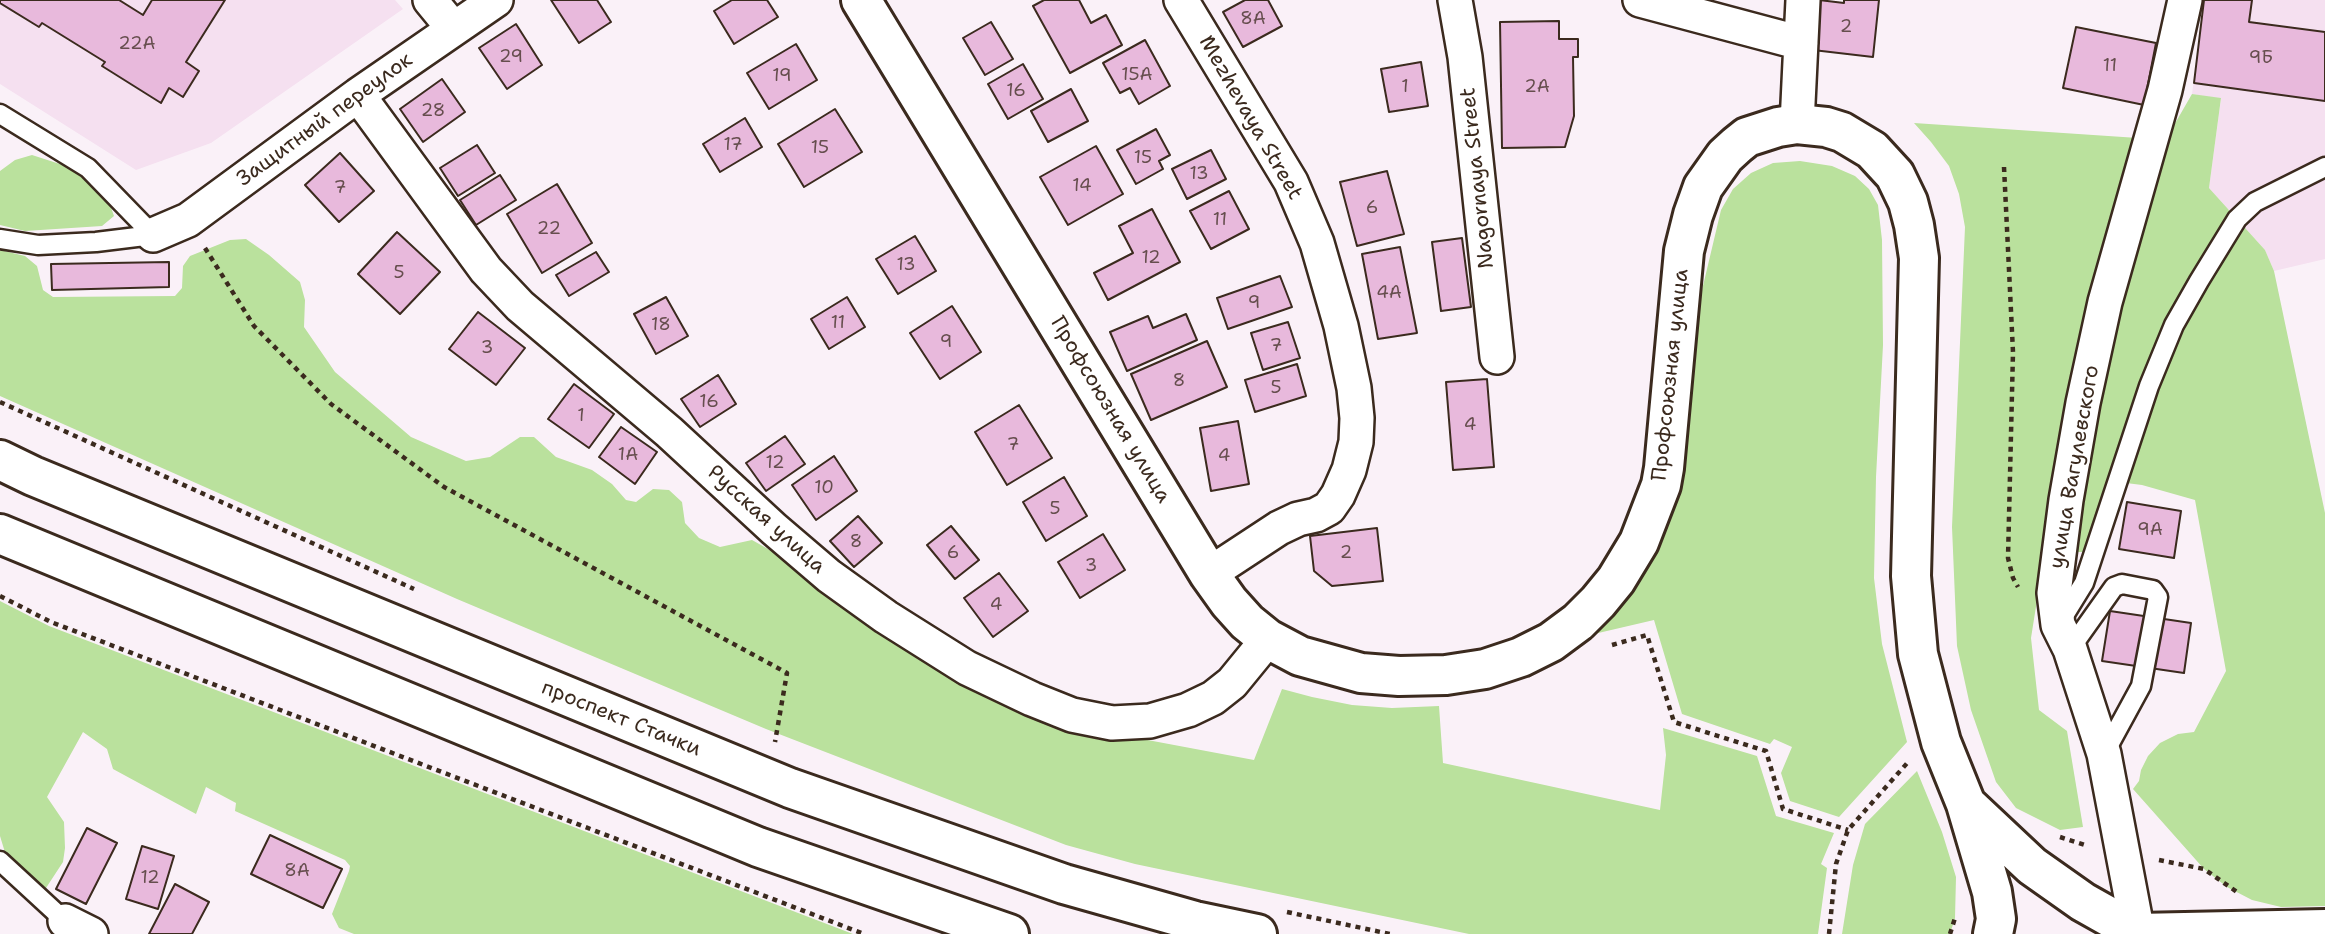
<!DOCTYPE html>
<html>
<head>
<meta charset="utf-8">
<style>
	body { margin:0 }
	canvas { display:block; background:#faf1f8 }
</style>
</head>
<body>
<canvas width="2325" height="934"></canvas>
<script>
const c = document.querySelector('canvas').getContext('2d');
c.lineJoin = 'round';
function fill(path, color) {
  c.fillStyle = color;
  c.fill(path, 'evenodd');
}
function toPath(rows) {
  const path = new Path2D();
  for (const r of rows) {
    path.moveTo(r[0], r[1]);
    for (let i = 2; i < r.length; i += 2) path.lineTo(r[i], r[i + 1]);
  }
  return path;
}
function stroke(path, color, width, dash) {
  c.strokeStyle = color;
  c.lineWidth = width;
  c.lineCap = dash ? 'butt' : 'round';
  c.setLineDash(dash || []);
  c.stroke(path);
}
function drawText(font, color, halo, rows, align = 'center') {
  c.font = font + ' "Shantell Sans",sans-serif';
  c.lineWidth = 5;
  c.setLineDash([]);
  c.textBaseline = 'middle';
  c.strokeStyle = halo;
  c.fillStyle = color;
  for (const [text, x, y, turn = 0] of rows) {
    c.save();
    c.translate(x, y);
    c.rotate((+turn || 0) * Math.PI / 180);
    c.textAlign = isNaN(turn) ? turn : align;
    if (halo) c.strokeText(text, 0, 0);
    c.fillText(text, 0, 0);
    c.restore();
  }
}
fill(toPath([
	[0,0,395,0,403,9,211,143,136,170,0,84],
	[2204,0,2325,0,2325,259,2274,271,2265,250,2209,188,2221,99,2192,94]
]), '#f5e0f0');
fill(toPath([
	[2192,94,2221,98,2209,188,2265,250,2274,271,2325,513,2325,906,2281,907,2252,900,2227,887,2204,869,2133,789,2139,781,2141,770,2148,756,2160,743,2178,734,2194,732,2226,671,2195,500,2142,485,2126,483,2104,502,2084,552,2075,552,2080,500,2117,321,2166,139],
	[1914,123,2138,138,2045,550,2031,638,2039,710,2067,731,2083,827,2060,830,2016,808,1996,782,1971,710,1957,646,1952,527,1965,227,1959,194,1949,166,1931,142],
	[32,155,66,166,96,187,109,202,114,216,102,226,25,231,0,225,0,171,15,160],
	[1800,161,1832,166,1855,176,1869,189,1878,205,1882,240,1883,345,1876,477,1874,578,1882,644,1907,742,1839,817,1790,801,1781,773,1792,747,1774,739,1770,744,1682,714,1654,620,1594,634,1616,611,1637,581,1657,547,1670,516,1679,485,1686,443,1688,386,1698,307,1721,210,1733,189,1751,173,1773,163],
	[246,239,269,255,300,282,305,300,304,327,335,372,411,437,466,461,490,457,520,437,534,437,556,457,592,470,612,484,626,500,636,502,653,489,669,490,682,502,685,523,699,538,720,547,752,540,1089,729,1254,760,1282,689,1312,697,1352,705,1392,708,1439,706,1443,763,1660,810,1666,755,1663,728,1757,756,1776,816,1834,833,1821,864,1827,868,1818,934,1469,934,1135,864,1066,845,766,729,457,599,0,396,0,250,25,256,37,266,43,290,53,297,175,296,182,288,183,266,190,256,230,240],
	[0,601,49,626,853,934,354,934,339,928,332,914,349,871,350,866,345,860,235,811,236,803,206,787,196,814,113,769,107,749,83,732,47,797,64,822,65,848,63,862,46,888,40,890,7,859,0,836],
	[1917,771,1942,832,1956,877,1955,918,1950,934,1842,934,1853,865,1865,824]
]), '#bae19d');
const building = toPath([
	[0,0,119,0,143,15,152,0,225,0,186,62,199,71,183,97,169,88,161,103,102,66,105,62,42,23,39,27,0,3,0,0],
	[551,0,597,0,611,22,579,43,551,0],
	[732,0,767,0,778,17,734,44,714,11,732,0],
	[1044,0,1079,0,1091,23,1106,15,1122,45,1070,73,1033,6,1044,0],
	[1245,0,1268,0,1282,26,1243,47,1223,12,1245,0],
	[1819,0,1844,3,1844,0,1879,0,1873,57,1813,50,1819,0],
	[2204,0,2252,0,2249,22,2325,32,2325,101,2194,83,2204,0],
	[1559,21,1559,39,1578,39,1578,57,1573,57,1574,116,1565,147,1502,148,1500,22,1559,21],
	[991,22,1013,59,985,75,963,38,991,22],
	[516,24,542,65,507,89,479,48,516,24],
	[2076,27,2156,43,2144,105,2063,88,2076,27],
	[1145,40,1170,86,1139,104,1130,88,1120,93,1103,63,1145,40],
	[796,44,817,80,769,109,747,73,796,44],
	[1421,62,1428,106,1389,112,1381,69,1421,62],
	[1023,64,1043,99,1008,119,988,84,1023,64],
	[442,79,465,112,423,142,400,109,442,79],
	[1071,89,1088,121,1048,142,1031,111,1071,89],
	[835,109,862,152,804,187,778,144,835,109],
	[745,118,762,147,720,172,703,144,745,118],
	[1156,129,1170,155,1159,161,1163,169,1136,184,1117,150,1156,129],
	[477,145,495,173,458,196,440,168,477,145],
	[1096,146,1123,194,1068,225,1040,177,1096,146],
	[1211,150,1226,179,1187,199,1172,169,1211,150],
	[340,153,374,191,339,222,305,185,340,153],
	[1387,171,1404,234,1357,246,1340,182,1387,171],
	[500,175,516,200,476,225,460,200,500,175],
	[557,184,592,243,542,273,507,214,557,184],
	[1229,191,1249,229,1211,249,1190,211,1229,191],
	[1152,209,1180,262,1108,300,1094,273,1133,253,1119,226,1152,209],
	[397,232,440,272,400,314,358,274,397,232],
	[915,236,936,271,898,294,876,259,915,236],
	[1462,238,1471,307,1441,311,1432,242,1462,238],
	[1400,247,1417,333,1378,339,1362,254,1400,247],
	[596,252,609,272,569,296,556,275,596,252],
	[169,262,169,287,52,290,51,264,169,262],
	[1280,276,1292,307,1228,329,1217,298,1280,276],
	[666,297,688,336,656,354,634,314,666,297],
	[847,297,865,327,829,349,811,319,847,297],
	[952,306,981,352,940,379,910,333,952,306],
	[478,312,525,348,496,385,449,349,478,312],
	[1186,314,1197,340,1127,371,1110,332,1148,316,1153,328,1186,314],
	[1288,322,1300,358,1263,370,1251,333,1288,322],
	[1207,341,1227,387,1151,420,1131,374,1207,341],
	[1297,364,1306,396,1255,412,1245,380,1297,364],
	[718,375,736,404,700,427,681,399,718,375],
	[1487,379,1494,467,1453,470,1446,382,1487,379],
	[574,384,614,414,589,448,548,419,574,384],
	[1019,405,1052,458,1007,485,975,432,1019,405],
	[1238,421,1249,484,1211,491,1200,428,1238,421],
	[621,427,657,452,635,484,599,457,621,427],
	[785,436,805,464,766,491,746,463,785,436],
	[834,456,857,491,816,520,792,485,834,456],
	[1064,477,1087,516,1046,541,1023,502,1064,477],
	[2127,502,2181,511,2174,558,2119,549,2127,502],
	[858,516,882,543,854,567,830,541,858,516],
	[951,526,979,560,955,579,927,545,951,526],
	[1377,528,1383,581,1332,586,1314,571,1310,536,1377,528],
	[1103,534,1125,570,1080,598,1058,562,1103,534],
	[999,573,1028,611,993,637,964,598,999,573],
	[2110,611,2191,623,2184,673,2102,661,2110,611],
	[87,828,117,843,86,904,56,889,87,828],
	[270,835,342,869,323,908,251,874,270,835],
	[142,846,174,856,158,909,126,899,142,846],
	[175,884,209,902,192,934,149,934,175,884]
]);
fill(building, '#e8b9dc');
stroke(building, '#3b2a1e', 2);
const lane = toPath([
	[0,114,88,168,153,235],
	[0,239,38,245,96,242,153,235],
	[2060,622,2084,583,2149,386,2174,325,2199,281,2237,219,2255,202,2325,167],
	[2070,649,2114,587,2122,584,2153,590,2158,597,2141,686,2104,754],
	[0,861,65,921]
]);
const street = toPath([
	[430,0,453,28],
	[1181,0,1291,182,1317,243,1341,326,1354,388,1357,418,1356,442,1349,470,1338,495,1329,508,1316,515,1298,519,1279,528,1209,574],
	[1455,0,1465,57,1497,357],
	[1640,0,1801,43],
	[358,95,486,270,520,306,669,432,774,529,829,576,886,617,967,668,1032,699,1072,715,1112,723,1150,721,1188,710,1213,698,1232,683,1268,639],
	[1797,124,1803,0],
	[153,235,188,220,358,95,496,0],
	[65,921,91,934],
	[2138,933,2104,754,2070,649,2058,625,2054,593,2066,500,2083,403,2105,302,2165,90,2185,0]
]);
const secondary = toPath([
	[861,0,1209,574,1229,602,1247,622,1268,639,1300,656,1361,673,1399,676,1446,675,1485,669,1521,657,1551,642,1578,622,1598,602,1616,580,1639,542,1661,485,1664,468,1684,251,1693,215,1703,187,1725,156,1737,145,1747,137,1778,127,1797,124,1826,127,1842,132,1872,150,1895,175,1908,202,1914,225,1919,258,1911,576,1918,654,1941,742,1966,804,1992,892,1996,919,1993,934],
	[1966,804,2032,866,2083,902,2140,934],
	[2138,933,2325,929]
]);
const primary = toPath([
	[0,460,33,476,790,788,1064,884,1195,921,1257,934],
	[0,534,758,847,1009,934]
]);
stroke(lane, '#3b2a1e', 23);
stroke(street, '#3b2a1e', 38);
stroke(secondary, '#3b2a1e', 44);
stroke(primary, '#3b2a1e', 44);
stroke(toPath([
	[2004,167,2013,352,2008,558,2013,578,2018,587],
	[205,248,254,326,331,404,444,487,787,673,775,742],
	[0,402,414,589],
	[0,596,51,622,864,934],
	[1612,645,1647,635,1674,722,1766,751,1783,809,1848,830],
	[2060,837,2085,845],
	[2159,860,2204,869,2237,892],
	[1287,912,1390,934],
	[1829,934,1836,864,1848,830,1909,761],
	[1950,934,1955,918]
]), '#3b2a1e', 4.5, [5, 5]);
stroke(lane, '#fff', 18);
stroke(street, '#fff', 33);
stroke(secondary, '#fff', 38);
stroke(primary, '#fff', 38);
drawText('18px', '#664e4e', null, [
	["8А",1253,19],
	["2",1846,27],
	["22А",137,44],
	["29",511,57],
	["9Б",2261,58],
	["11",2110,66],
	["15А",1137,75],
	["19",782,76],
	["1",1405,87],
	["2А",1537,87],
	["16",1016,91],
	["28",433,111],
	["17",733,145],
	["15",820,148],
	["15",1143,158],
	["13",1199,174],
	["14",1082,186],
	["7",340,188],
	["6",1372,208],
	["11",1220,220],
	["22",549,229],
	["12",1151,258],
	["13",906,265],
	["5",399,273],
	["4А",1389,293],
	["9",1254,303],
	["11",838,323],
	["18",661,325],
	["9",946,342],
	["7",1276,346],
	["3",487,348],
	["8",1179,381],
	["5",1276,388],
	["16",709,402],
	["1",581,416],
	["4",1470,425],
	["7",1013,445],
	["1А",628,455],
	["4",1224,456],
	["12",775,463],
	["10",824,488],
	["5",1055,509],
	["9А",2150,530],
	["8",856,542],
	["6",953,553],
	["2",1346,553],
	["3",1091,566],
	["4",996,605],
	["8А",297,871],
	["12",150,878]
]);
drawText('21px', '#3b2a1e', '#fff', [
	["Mezhevaya Street",1250,118,60],
	["Защитный переулок",325,120,-36],
	["Nagornaya Street",1478,178,-96],
	["Профсоюзная улица",1671,375,-84],
	["Профсоюзная улица",1110,410,59],
	["улица Вагулевского",2075,467,-80],
	["Русская улица",766,520,42],
	["проспект Стачки",621,719,22]
]);
</script>
</body>
</html>
